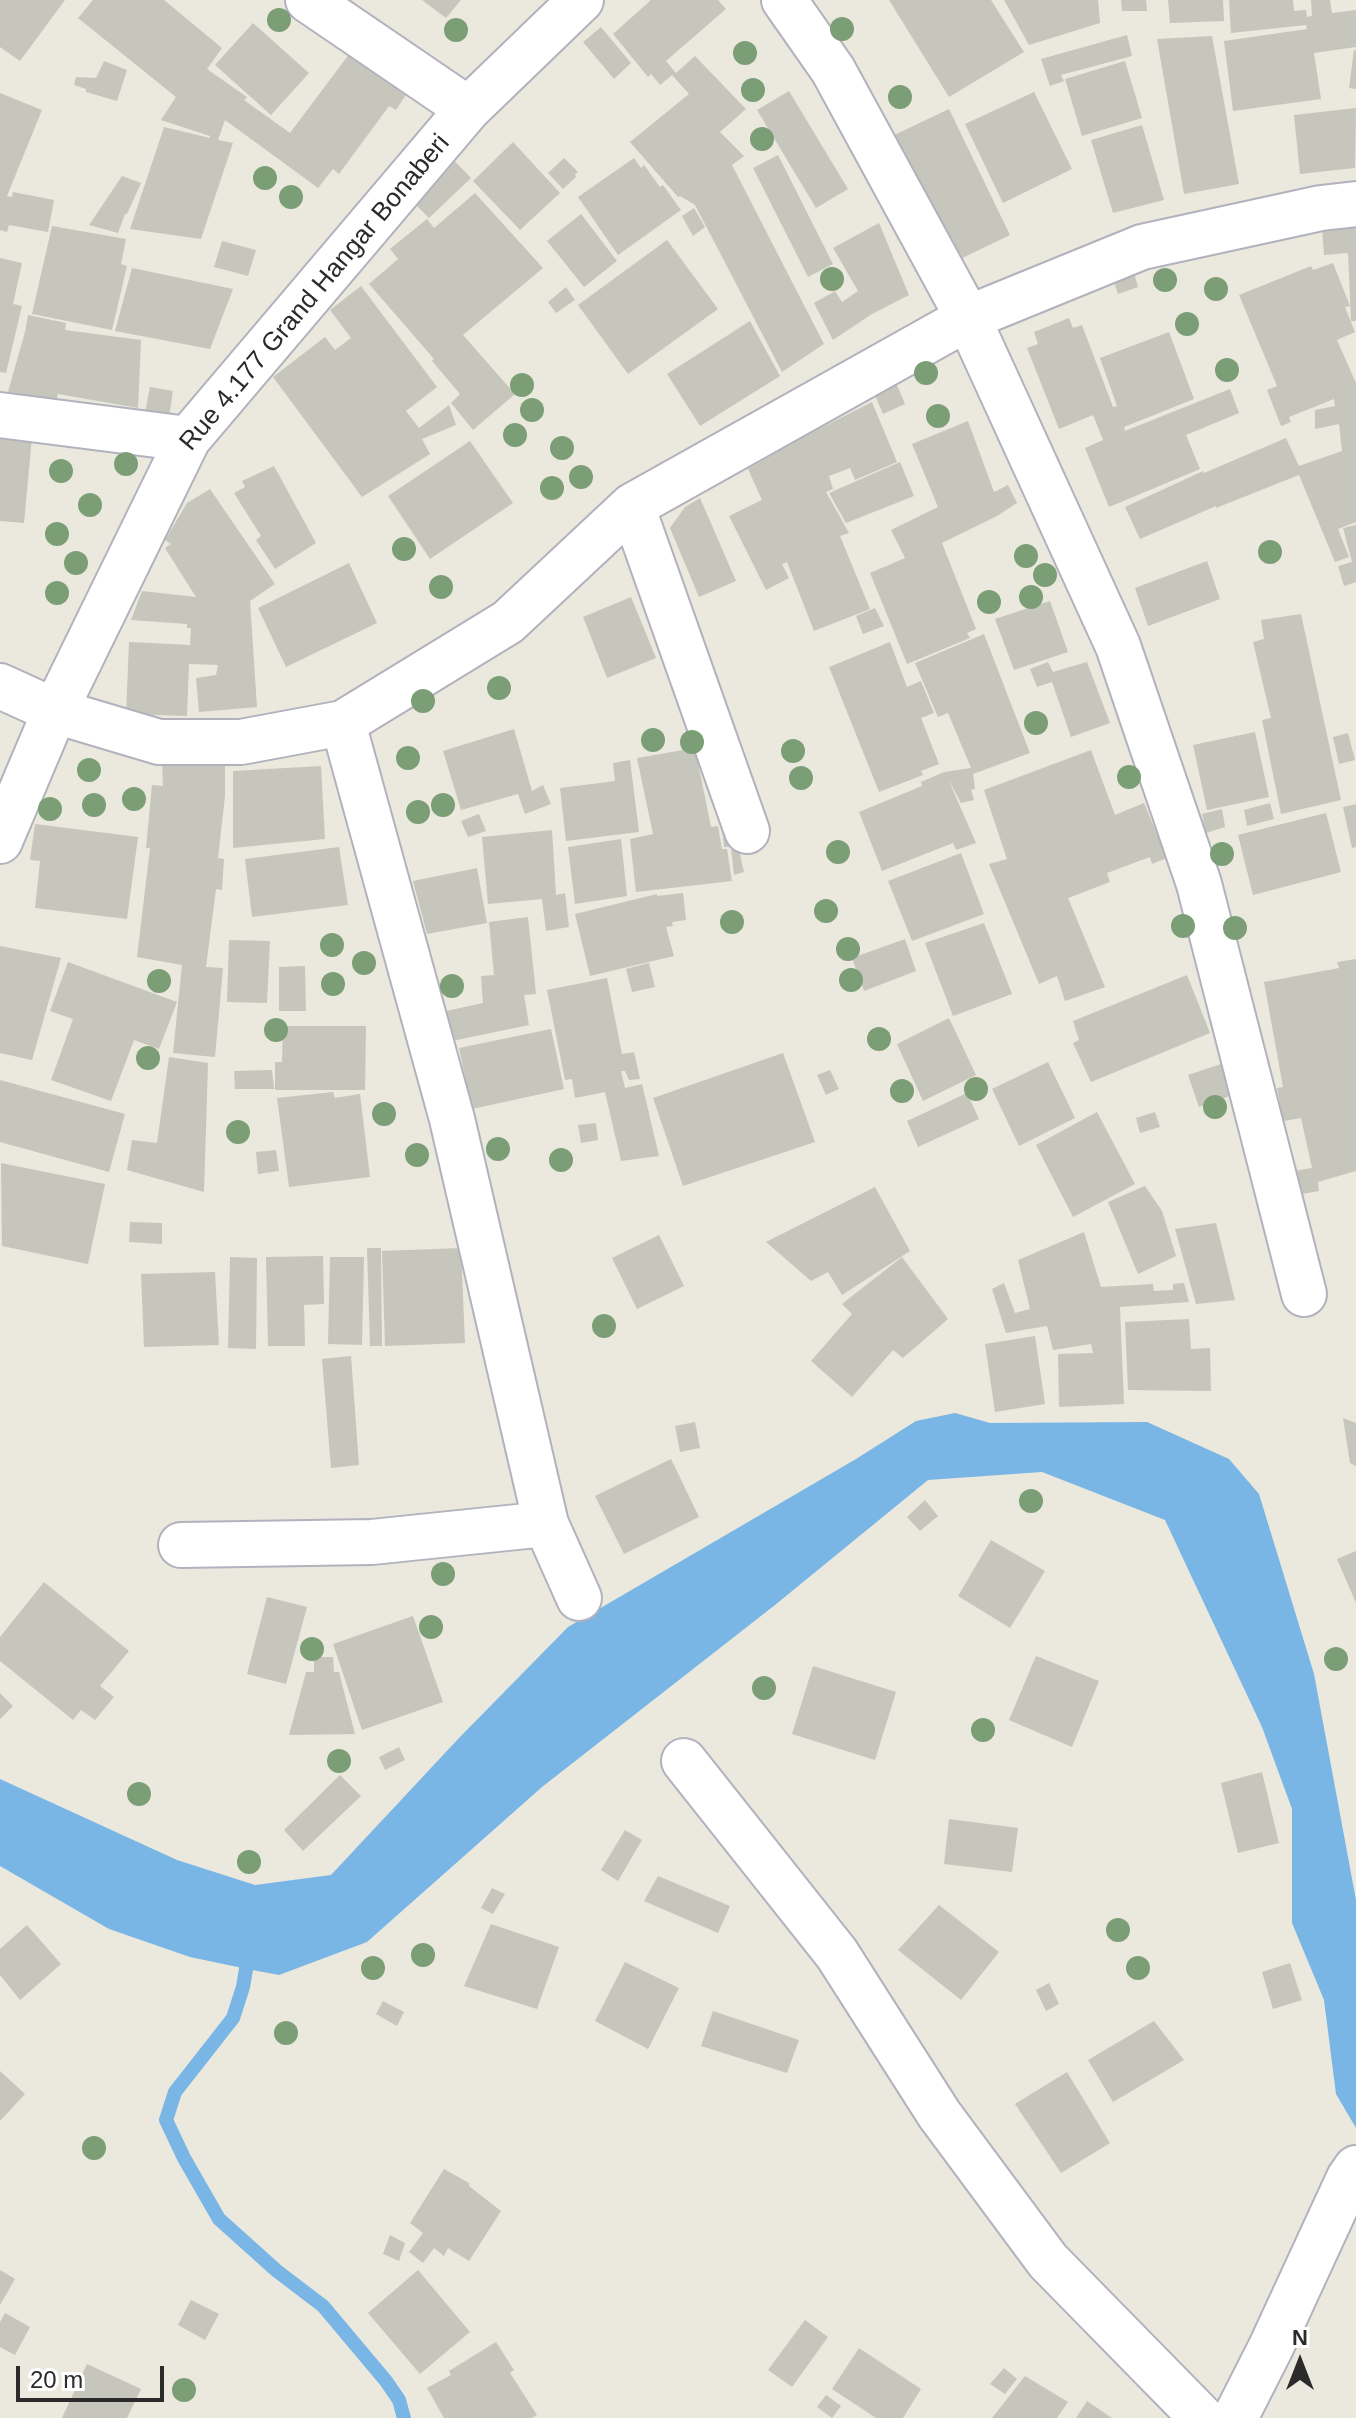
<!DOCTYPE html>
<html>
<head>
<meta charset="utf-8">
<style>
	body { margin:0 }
	#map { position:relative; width:1356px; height:2418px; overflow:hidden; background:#ebe8de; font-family:Helvetica,sans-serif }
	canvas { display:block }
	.north { position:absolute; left:1260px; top:2322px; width:80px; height:80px; -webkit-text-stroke:6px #fff; paint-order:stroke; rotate:0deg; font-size:22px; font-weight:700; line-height:32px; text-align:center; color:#2b2b2b }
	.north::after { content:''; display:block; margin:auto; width:28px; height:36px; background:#2b2b2b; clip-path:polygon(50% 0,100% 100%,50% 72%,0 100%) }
	.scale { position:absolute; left:16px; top:2366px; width:148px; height:36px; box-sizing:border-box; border:4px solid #2b2b2b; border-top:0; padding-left:10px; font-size:24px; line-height:28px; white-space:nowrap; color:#2b2b2b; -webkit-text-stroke:6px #fff; paint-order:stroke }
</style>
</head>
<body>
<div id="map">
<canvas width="1356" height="2418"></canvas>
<div class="north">N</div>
<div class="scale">20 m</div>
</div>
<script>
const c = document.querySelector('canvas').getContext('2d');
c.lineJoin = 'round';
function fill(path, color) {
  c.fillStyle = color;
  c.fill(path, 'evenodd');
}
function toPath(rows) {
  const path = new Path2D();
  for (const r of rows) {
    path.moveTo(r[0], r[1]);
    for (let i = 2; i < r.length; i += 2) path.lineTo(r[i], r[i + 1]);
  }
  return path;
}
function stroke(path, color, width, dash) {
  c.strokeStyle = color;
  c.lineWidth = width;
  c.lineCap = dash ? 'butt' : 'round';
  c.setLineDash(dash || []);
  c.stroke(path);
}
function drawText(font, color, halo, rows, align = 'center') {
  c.font = font + ' Helvetica,sans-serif';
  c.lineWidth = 6;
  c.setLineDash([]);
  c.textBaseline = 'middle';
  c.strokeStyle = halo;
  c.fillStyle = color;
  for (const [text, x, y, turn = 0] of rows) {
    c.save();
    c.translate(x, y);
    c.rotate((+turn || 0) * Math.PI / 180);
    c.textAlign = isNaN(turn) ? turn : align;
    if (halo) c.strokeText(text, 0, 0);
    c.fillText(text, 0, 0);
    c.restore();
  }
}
fill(toPath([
	[955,1413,990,1423,1147,1422,1229,1459,1259,1494,1314,1674,1356,1900,1356,2128,1336,2094,1324,2000,1292,1923,1292,1809,1262,1727,1165,1520,1042,1472,928,1480,775,1605,542,1787,367,1942,279,1975,247,1969,190,1957,109,1929,0,1866,0,1779,177,1860,255,1885,331,1875,459,1738,568,1627,856,1459,916,1421]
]), '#79b6e5');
stroke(toPath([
	[249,1951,243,1987,233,2018,175,2092,166,2120,184,2158,219,2219,277,2271,323,2306,386,2381,399,2400,404,2418]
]), '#79b6e5', 14);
fill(toPath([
	[0,0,65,0,20,61,0,47],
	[93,0,164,0,222,48,207,69,247,97,244,100,290,133,353,49,409,90,396,110,389,106,339,174,333,169,318,188,225,120,218,140,233,143,201,239,130,229,164,127,210,138,210,136,161,120,176,97,78,18],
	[422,0,461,0,446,18],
	[651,0,718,0,726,9,666,61,676,73,695,56,746,109,720,132,744,156,732,165,824,344,782,372,695,205,680,196,678,197,630,142,689,94,672,75,660,85,651,74,648,77,613,34],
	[889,0,991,0,1024,52,949,97],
	[1004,0,1098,0,1100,23,1029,45],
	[1121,0,1146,0,1147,11,1122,11],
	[1168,0,1223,0,1224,21,1170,23],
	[1229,0,1293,0,1294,11,1306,10,1307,17,1312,16,1311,0,1330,0,1332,13,1356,10,1356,47,1314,53,1321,99,1233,111,1224,41,1307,29,1306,25,1231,33],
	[253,23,309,73,271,115,215,65],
	[601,27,631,63,614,79,583,42],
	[1127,35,1132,56,1061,75,1064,81,1050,86,1041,59],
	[1212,36,1239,184,1184,194,1157,39],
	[1354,50,1356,50,1356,89,1349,88],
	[104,61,127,70,117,101,86,92,86,89,74,85,76,77,96,78],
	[1125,61,1142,118,1082,136,1065,79],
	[789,91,848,189,816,208,757,110],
	[1034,92,1072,169,1003,203,965,124],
	[0,93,42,110,7,196,12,197,13,192,54,200,48,232,9,225,7,232,0,230],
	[1356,108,1355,168,1300,174,1294,115],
	[949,109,1010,235,952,263,890,137],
	[1142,125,1164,200,1113,213,1091,140],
	[513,142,560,193,520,230,473,181],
	[446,152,471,178,429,218,404,193],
	[778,155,833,264,808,277,753,168],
	[564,158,578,172,575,174,576,177,563,189,548,173],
	[634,158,641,168,644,165,660,187,663,185,681,210,618,255,578,197],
	[122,176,141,183,127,214,125,214,118,233,89,225],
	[475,193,543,268,463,335,515,394,473,430,451,403,460,394,432,361,434,359,369,284,398,259,390,249,427,219,434,228],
	[694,208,705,227,693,236,682,216],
	[581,214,617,261,584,287,547,241],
	[1356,215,1356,321,1351,321,1348,253,1324,255,1322,227],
	[879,223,909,295,872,314,833,340,814,303,835,291,842,302,858,291,833,248],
	[52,226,126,239,121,264,127,266,112,330,32,314],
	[667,240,718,309,628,374,578,305],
	[222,241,256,250,248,276,214,267],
	[0,258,22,263,13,304,22,306,6,373,0,372],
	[1333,263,1350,306,1345,307,1355,332,1337,340,1356,383,1356,522,1338,529,1349,557,1335,562,1299,475,1216,508,1216,506,1140,539,1125,507,1203,471,1204,473,1286,438,1299,466,1342,451,1339,424,1315,429,1315,410,1335,406,1334,399,1289,417,1291,422,1281,426,1267,390,1277,386,1239,295,1311,266,1313,270],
	[132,268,233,289,210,349,115,331],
	[1133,269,1138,287,1118,294,1112,275],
	[361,286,437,387,406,411,419,428,449,405,456,425,422,439,430,454,362,497,273,377,325,337,335,350,351,338,330,310],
	[566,287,575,300,556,313,548,302],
	[28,315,66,323,65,330,141,340,138,408,58,394,56,401,8,392,25,332],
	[1069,318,1073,328,1082,325,1113,407,1117,406,1100,358,1169,332,1194,399,1124,427,1125,431,1230,389,1239,413,1186,435,1200,469,1109,507,1085,448,1103,440,1093,415,1059,429,1027,348,1038,344,1034,332],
	[750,321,780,376,700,426,667,374],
	[897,385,905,404,883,414,874,393],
	[150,387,173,391,169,417,145,413],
	[872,402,897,462,855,480,850,468,829,476,833,489,826,492,849,533,840,536,870,609,814,631,787,562,782,564,789,578,766,590,729,516,762,500,748,469,803,437],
	[968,421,994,492,1008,485,1017,503,997,516,942,543,976,629,967,633,970,638,907,664,870,573,905,558,891,530,938,507,912,444],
	[0,435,32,437,24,523,0,521],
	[470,441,513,503,430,559,388,496],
	[900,462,914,496,846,523,829,493],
	[274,466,316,543,275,569,256,540,261,536,234,493,245,487,242,481],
	[210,489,275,584,250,601,257,707,199,712,196,678,216,675,218,665,189,664,187,716,126,714,129,642,190,645,191,628,187,628,187,624,131,620,142,591,196,597,165,548,171,544,165,540,187,503],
	[700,498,736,581,699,597,670,528,685,507],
	[1356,525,1356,582,1344,586,1338,566,1352,562,1343,528],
	[1207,561,1220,599,1148,626,1135,588],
	[349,563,377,623,286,667,258,608],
	[631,597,656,658,607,678,583,617],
	[1050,601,1068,652,1014,670,995,619],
	[875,608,884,626,863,634,856,616],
	[1301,614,1341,800,1281,814,1262,720,1271,718,1253,642,1264,639,1261,620],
	[984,634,1030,753,973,774,975,789,971,790,974,800,961,803,948,779,976,843,956,850,953,843,882,871,859,812,922,786,921,782,944,772,971,768,948,713,938,717,915,663],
	[890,642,907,687,921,681,934,713,921,718,939,764,921,771,923,775,879,792,829,667],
	[1048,662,1053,672,1087,662,1110,723,1071,737,1052,682,1037,687,1030,669],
	[514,729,532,791,543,785,551,804,525,814,518,794,461,810,443,751],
	[1255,732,1269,797,1207,810,1193,745],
	[1348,733,1355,760,1339,764,1333,737],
	[695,748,711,827,718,826,722,849,727,849,732,881,636,892,630,839,653,834,637,758],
	[1091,750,1115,815,1144,803,1167,858,1152,864,1150,857,1107,873,1110,882,1068,898,1105,987,1065,1001,1057,976,1039,984,989,864,1007,859,984,790],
	[630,760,639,832,566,841,560,788,615,781,613,763],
	[162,761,225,762,225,796,218,858,224,859,222,890,216,889,206,967,223,968,215,1057,173,1053,182,965,137,957,150,848,146,848,152,785,163,786],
	[321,766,325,839,233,848,233,771],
	[1270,803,1274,819,1247,826,1244,810],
	[1356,804,1356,847,1352,848,1343,807],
	[1222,809,1225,827,1206,833,1202,814],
	[1326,813,1341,872,1253,895,1238,835],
	[479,814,486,831,468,837,461,821],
	[35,824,138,837,127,919,35,908,40,861,30,860],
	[733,825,744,872,734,875,731,847,724,847,722,828],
	[552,830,556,895,565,893,569,927,546,931,542,899,488,904,482,837],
	[621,839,627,896,575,904,568,847],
	[339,847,348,905,252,917,245,859],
	[961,853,984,914,912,941,888,881],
	[477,868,487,923,427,934,413,881],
	[683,893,686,920,672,922,673,926,666,927,674,956,590,976,575,914,657,894,657,896],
	[528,917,536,994,524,995,529,1025,452,1041,446,1011,483,1003,481,976,494,975,489,922],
	[984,923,1012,994,953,1016,925,943],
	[905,939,916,971,864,991,852,958],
	[229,940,270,941,267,1003,227,1002],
	[0,946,61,958,32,1060,0,1053],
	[1356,959,1356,1171,1318,1182,1319,1191,1297,1195,1293,1171,1312,1168,1301,1118,1284,1121,1283,1120,1277,1088,1283,1087,1264,982,1339,968,1337,962],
	[68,962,177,1002,159,1049,134,1040,111,1101,51,1080,73,1019,50,1011],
	[649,963,655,987,632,992,626,969],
	[305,966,306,1011,279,1011,279,967],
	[1187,975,1210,1033,1091,1082,1073,1043,1079,1040,1073,1021],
	[607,978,622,1054,634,1052,640,1079,629,1080,625,1071,621,1071,625,1088,642,1084,659,1156,621,1161,605,1092,575,1098,572,1079,565,1080,547,990],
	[949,1018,976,1075,923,1101,897,1044],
	[283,1026,366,1026,365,1090,275,1090,275,1062,282,1062],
	[551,1029,564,1089,472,1109,459,1048],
	[783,1053,815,1142,683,1186,653,1098],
	[169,1057,208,1063,204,1192,127,1170,132,1140,157,1143],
	[1048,1062,1075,1118,1019,1146,992,1089],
	[1221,1064,1232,1095,1199,1107,1188,1075],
	[272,1070,274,1089,235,1089,234,1071],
	[830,1070,839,1089,826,1095,817,1075],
	[0,1080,125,1114,109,1172,0,1142],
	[333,1092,335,1098,360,1094,370,1177,289,1187,277,1098],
	[967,1093,979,1119,918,1147,907,1121],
	[1097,1112,1135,1184,1073,1217,1036,1145],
	[1155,1112,1160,1127,1140,1133,1136,1118],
	[596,1123,598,1140,581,1143,578,1125],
	[276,1150,279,1171,258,1174,256,1152],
	[1,1163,105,1184,88,1264,2,1246],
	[1145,1186,1162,1211,1176,1256,1138,1274,1108,1202],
	[875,1187,910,1251,842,1295,828,1272,811,1281,766,1242],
	[130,1222,162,1223,162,1244,129,1242],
	[1216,1223,1235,1300,1196,1304,1175,1229],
	[1084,1232,1101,1287,1153,1284,1154,1291,1173,1290,1173,1284,1184,1283,1189,1302,1120,1307,1124,1404,1059,1407,1058,1354,1093,1353,1091,1344,1053,1350,1047,1326,1006,1333,992,1289,1004,1283,1015,1313,1030,1309,1018,1260],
	[659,1235,684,1286,637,1309,612,1258],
	[367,1248,381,1248,382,1346,370,1346],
	[461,1248,465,1343,385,1346,382,1251],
	[323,1256,324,1304,304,1305,305,1346,268,1346,266,1257],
	[230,1257,257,1258,256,1349,228,1348],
	[330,1257,364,1257,362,1345,328,1344],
	[902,1257,948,1319,903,1358,893,1350,852,1397,811,1361,852,1314,842,1304],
	[215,1272,219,1345,144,1347,141,1274],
	[1189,1319,1191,1349,1210,1348,1211,1391,1128,1390,1125,1322],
	[1035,1336,1045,1404,995,1412,985,1344],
	[351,1356,359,1465,331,1468,322,1359],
	[1343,1418,1356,1423,1356,1466,1350,1463],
	[695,1422,700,1448,680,1452,675,1426],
	[671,1459,699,1517,624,1554,595,1496],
	[925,1500,938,1516,920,1531,907,1517],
	[991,1540,1045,1571,1010,1628,958,1596],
	[1356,1551,1356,1603,1337,1559],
	[44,1582,129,1651,100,1686,114,1697,95,1720,81,1710,73,1720,0,1661,0,1637],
	[267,1597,307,1607,286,1684,247,1674],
	[413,1616,443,1702,362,1730,333,1644],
	[1036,1656,1099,1681,1072,1747,1009,1720],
	[314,1657,333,1657,334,1672,339,1672,355,1734,289,1735,306,1672,314,1672],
	[813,1666,896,1692,875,1760,792,1734],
	[0,1693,13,1706,0,1719],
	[399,1747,405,1760,385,1770,379,1757],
	[1262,1772,1279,1843,1238,1853,1221,1783],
	[340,1775,361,1796,303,1851,284,1830],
	[949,1819,1018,1828,1012,1872,944,1864],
	[625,1830,642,1840,618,1881,601,1870],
	[658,1876,730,1906,718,1933,644,1901],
	[492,1888,505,1894,493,1914,481,1908],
	[939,1905,999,1952,961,2000,898,1950],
	[491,1924,559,1947,537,2009,464,1986],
	[27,1925,61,1964,20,2000,0,1975,0,1949],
	[625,1962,679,1988,648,2049,595,2021],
	[1290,1963,1302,2000,1273,2009,1262,1972],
	[1049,1983,1059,2004,1046,2011,1036,1990],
	[383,2001,404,2012,397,2026,376,2014],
	[713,2011,799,2040,787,2073,701,2046],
	[1154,2021,1184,2060,1113,2102,1088,2060],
	[0,2071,25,2094,0,2121],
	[1067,2072,1110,2143,1061,2173,1015,2104],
	[444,2169,469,2183,469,2186,501,2211,469,2261,448,2248,444,2256,434,2248,423,2263,409,2252,423,2233,410,2223],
	[390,2235,405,2243,399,2261,383,2254],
	[0,2270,15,2279,0,2305],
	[418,2270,470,2332,420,2374,368,2313],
	[191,2300,219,2314,205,2340,178,2325],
	[5,2313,30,2327,15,2355,0,2347,0,2322],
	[805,2320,828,2337,792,2387,768,2370],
	[496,2342,514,2370,510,2373,537,2415,532,2418,444,2418,427,2388,451,2375,449,2371],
	[859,2348,921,2389,903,2418,876,2418,832,2389],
	[87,2364,141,2389,127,2418,62,2418],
	[1004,2368,1017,2379,1005,2394,990,2384],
	[1025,2376,1068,2402,1057,2418,992,2418],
	[826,2395,841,2406,832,2418,817,2407],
	[1087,2401,1112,2418,1076,2418]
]), '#c7c6bc');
const minor = toPath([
	[308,0,468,109],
	[784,0,833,70,968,318,1118,646,1199,884,1304,1294],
	[0,415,188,439],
	[632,506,747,831],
	[0,686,55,711,159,742,241,742,343,723,508,622,632,506,968,318,1142,247,1321,208,1356,204],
	[0,841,55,711,188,439,468,109,581,0],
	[546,1524,579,1598],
	[181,1545,372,1542,546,1524,452,1119,343,723],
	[684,1761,837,1954,939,2114,1048,2261,1202,2418],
	[1235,2418,1271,2347,1349,2178,1356,2168]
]);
stroke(minor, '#b1b2bd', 48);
stroke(minor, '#fff', 44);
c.fillStyle = '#7c9e76';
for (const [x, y] of [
	[279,20],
	[842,29],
	[456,30],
	[745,53],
	[753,90],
	[900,97],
	[762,139],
	[265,178],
	[291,197],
	[832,279],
	[1165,280],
	[1216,289],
	[1187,324],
	[1227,370],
	[926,373],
	[522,385],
	[532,410],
	[938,416],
	[515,435],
	[562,448],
	[126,464],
	[61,471],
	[581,477],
	[552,488],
	[90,505],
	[57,534],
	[404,549],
	[1270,552],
	[1026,556],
	[76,563],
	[1045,575],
	[441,587],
	[57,593],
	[1031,597],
	[989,602],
	[499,688],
	[423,701],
	[1036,723],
	[653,740],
	[692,742],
	[793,751],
	[408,758],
	[89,770],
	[1129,777],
	[801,778],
	[134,799],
	[94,805],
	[443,805],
	[50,809],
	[418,812],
	[838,852],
	[1222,854],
	[826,911],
	[732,922],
	[1183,926],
	[1235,928],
	[332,945],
	[848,949],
	[364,963],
	[851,980],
	[159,981],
	[333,984],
	[452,986],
	[276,1030],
	[879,1039],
	[148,1058],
	[976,1089],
	[902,1091],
	[1215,1107],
	[384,1114],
	[238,1132],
	[498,1149],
	[417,1155],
	[561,1160],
	[604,1326],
	[1031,1501],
	[443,1574],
	[431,1627],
	[312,1649],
	[1336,1659],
	[764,1688],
	[983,1730],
	[339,1761],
	[139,1794],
	[249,1862],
	[1118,1930],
	[423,1955],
	[373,1968],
	[1138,1968],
	[286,2033],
	[94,2148],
	[184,2390]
]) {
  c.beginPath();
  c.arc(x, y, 12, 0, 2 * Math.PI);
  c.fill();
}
drawText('26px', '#2b2b2b', '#fff', [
	["Rue 4.177 Grand Hangar Bonaberi",315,293,-50]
]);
</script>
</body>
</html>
